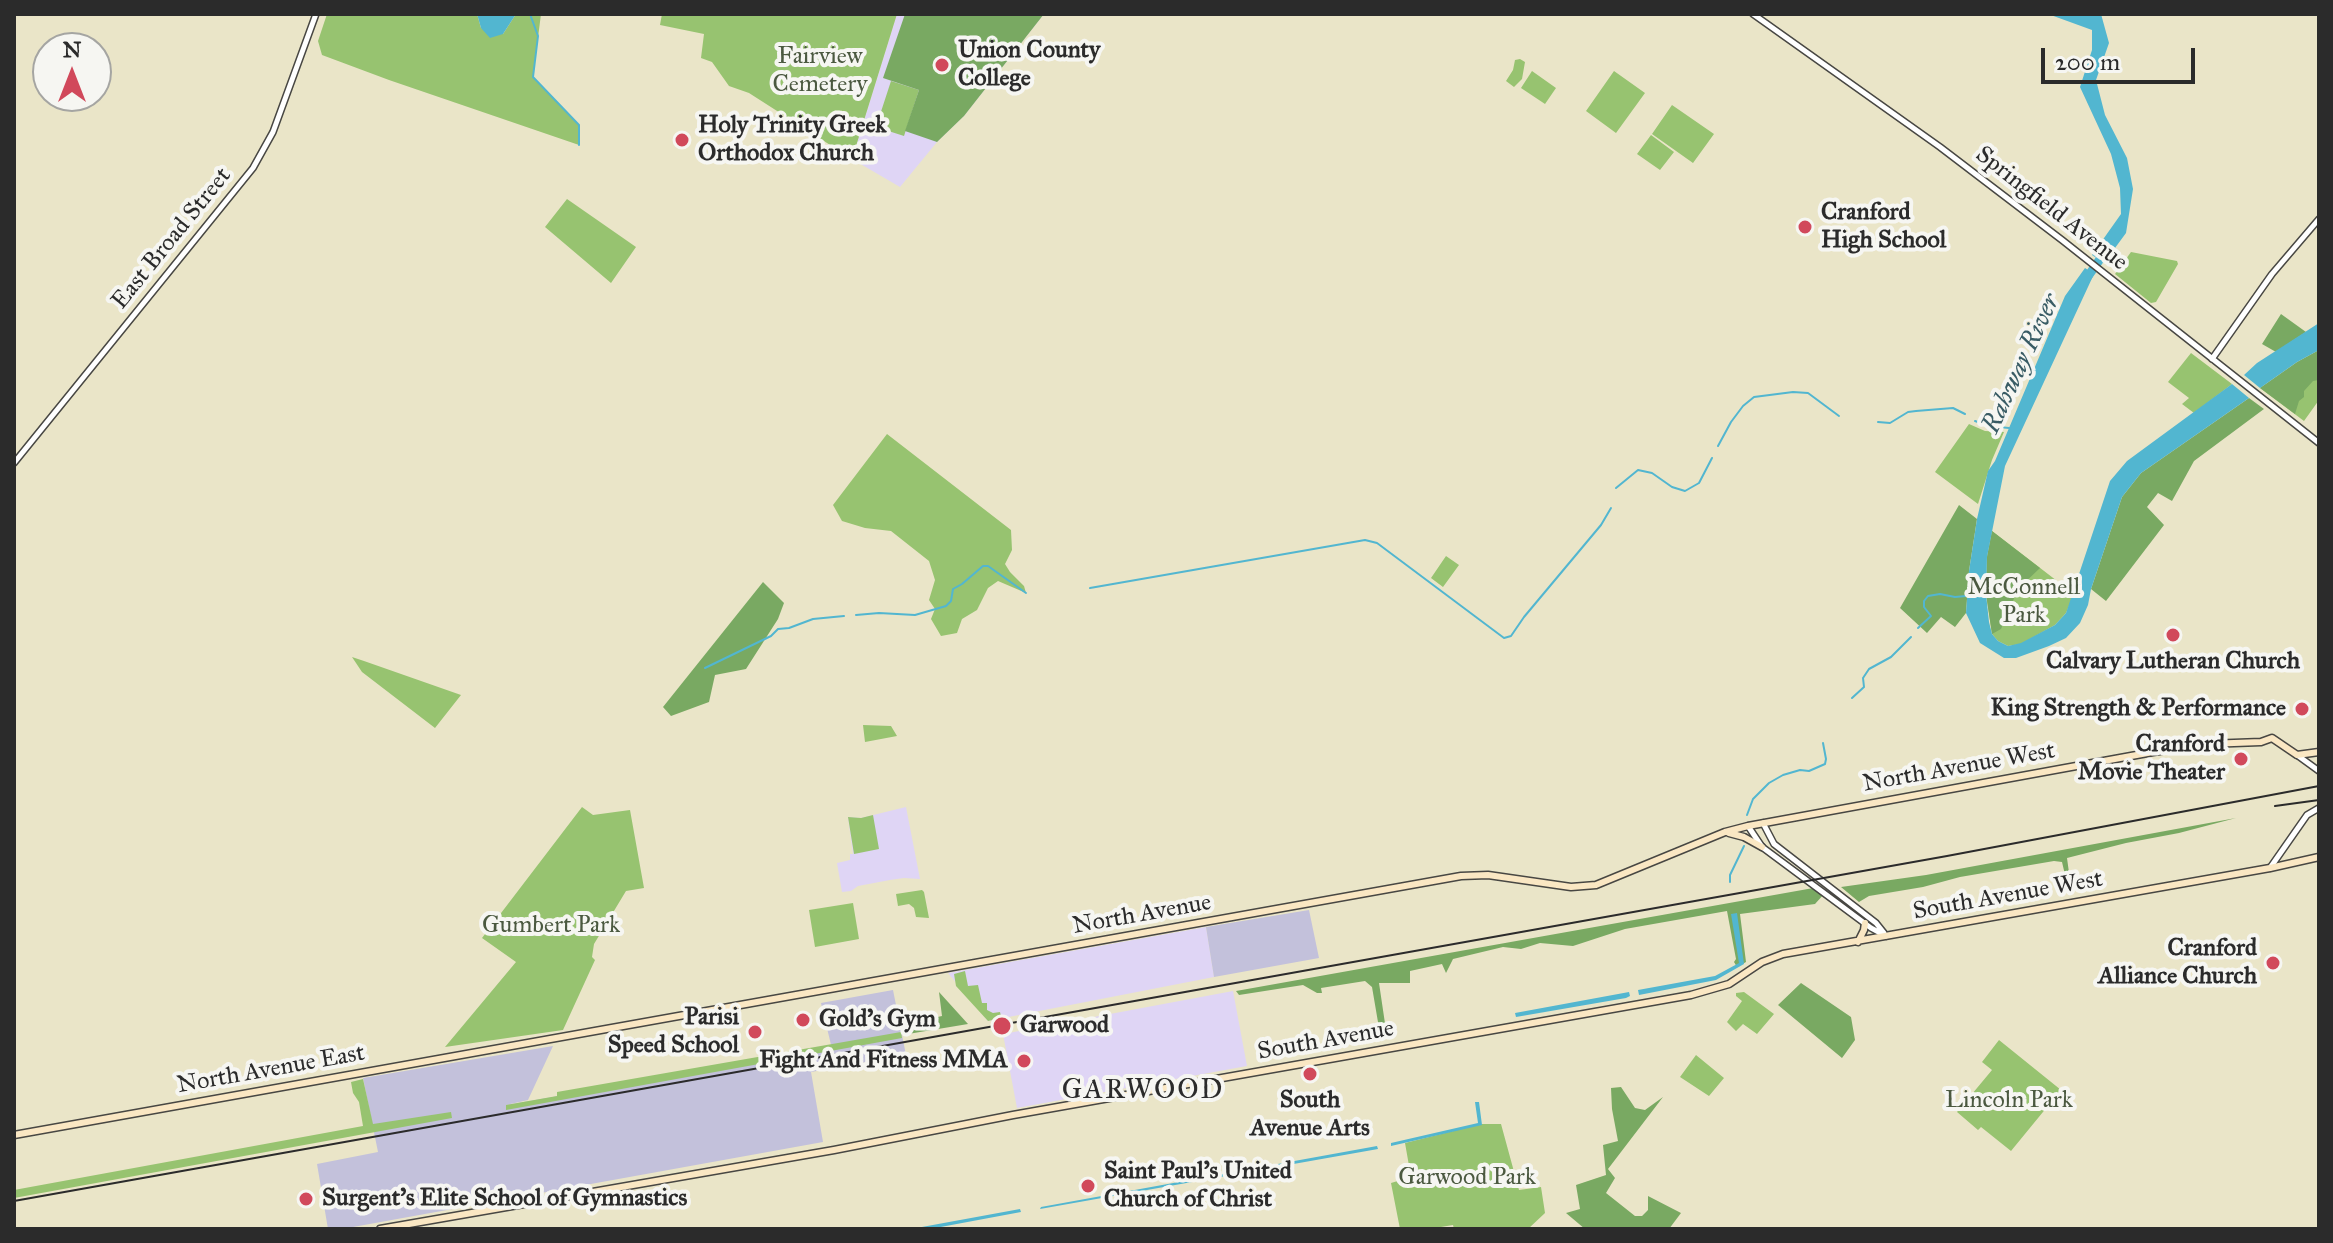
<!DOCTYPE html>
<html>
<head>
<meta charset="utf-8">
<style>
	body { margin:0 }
	#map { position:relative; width:2333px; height:1243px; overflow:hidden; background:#eae5c8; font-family:"IM FELL Great Primer",serif }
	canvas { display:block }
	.frame { position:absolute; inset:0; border:16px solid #2b2b2b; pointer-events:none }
	.north { position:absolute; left:32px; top:32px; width:80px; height:80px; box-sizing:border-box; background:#f6f6f2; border:2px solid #a5a5a2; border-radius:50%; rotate:0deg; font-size:22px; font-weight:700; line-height:32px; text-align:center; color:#2b2b2b }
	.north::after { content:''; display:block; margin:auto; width:28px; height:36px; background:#d1495b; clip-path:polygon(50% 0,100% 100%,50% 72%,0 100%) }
	.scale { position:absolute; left:2041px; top:48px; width:154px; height:36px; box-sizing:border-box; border:4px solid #2b2b2b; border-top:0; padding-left:10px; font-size:24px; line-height:28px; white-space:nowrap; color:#2b2b2b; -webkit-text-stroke:6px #f6f6f2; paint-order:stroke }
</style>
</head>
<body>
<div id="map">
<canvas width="2333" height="1243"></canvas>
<div class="frame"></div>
<div class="north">N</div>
<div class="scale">200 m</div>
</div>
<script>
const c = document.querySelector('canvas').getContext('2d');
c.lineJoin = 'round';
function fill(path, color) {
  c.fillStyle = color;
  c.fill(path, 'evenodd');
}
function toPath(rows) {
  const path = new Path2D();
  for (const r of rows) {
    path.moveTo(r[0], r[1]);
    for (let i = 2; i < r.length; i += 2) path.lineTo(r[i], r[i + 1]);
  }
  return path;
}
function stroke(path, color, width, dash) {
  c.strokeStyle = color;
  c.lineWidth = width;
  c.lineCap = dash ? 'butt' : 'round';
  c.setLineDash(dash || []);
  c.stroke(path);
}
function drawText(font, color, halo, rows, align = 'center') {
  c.font = font + ' "IM FELL Great Primer",serif';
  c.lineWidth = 8;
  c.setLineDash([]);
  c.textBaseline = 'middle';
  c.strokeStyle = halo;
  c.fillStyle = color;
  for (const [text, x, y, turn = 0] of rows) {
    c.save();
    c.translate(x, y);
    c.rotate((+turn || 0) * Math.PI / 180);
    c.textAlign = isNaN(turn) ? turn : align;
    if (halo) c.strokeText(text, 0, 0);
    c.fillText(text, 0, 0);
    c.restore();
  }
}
fill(toPath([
	[897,14,1044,14,964,116,937,142,900,187,852,159],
	[906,807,920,879,904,878,890,880,858,886,851,891,842,892,837,863,850,860,850,854,853,854,848,817,861,818],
	[1206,927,1214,977,988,1021,948,973],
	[1233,991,1247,1066,1017,1108,1003,1034]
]), '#dfd5f5');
fill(toPath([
	[1309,910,1319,958,1214,977,1206,927],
	[893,990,906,1055,811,1072,823,1142,342,1229,328,1229,317,1164,378,1152,363,1078,553,1046,528,1100,506,1105,832,1049,821,1003]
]), '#c3c1db');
fill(toPath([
	[327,14,477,14,481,28,503,34,516,14,541,14,533,77,579,125,579,145,389,80,322,55,318,41],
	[662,14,897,14,852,159,749,93,729,86,712,62,701,58,704,34,660,25],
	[1520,59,1525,62,1522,79,1514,87,1506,81,1513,70,1515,60],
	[1532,71,1556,88,1545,104,1521,88],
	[1614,71,1645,93,1616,133,1586,111],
	[891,81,919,90,904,136,876,127],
	[1672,105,1714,134,1693,163,1652,134],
	[1651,135,1674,152,1660,170,1637,154],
	[567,199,636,247,611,283,545,227],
	[2131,252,2177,261,2178,264,2156,302,2151,303,2115,274],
	[2319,350,2319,400,2304,421,2260,388],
	[2191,353,2232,384,2194,413,2182,404,2189,398,2168,382],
	[1969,424,1985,431,2004,432,1992,460,1978,504,1935,472],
	[887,434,1011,530,1012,550,1005,564,1010,572,1024,586,1026,593,998,581,988,588,977,610,962,619,957,633,941,636,931,619,935,609,929,600,935,580,929,561,891,531,865,528,842,521,833,505],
	[1992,531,2074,594,2066,613,2055,625,2021,644,2008,646,1998,641,1992,634,1986,594,1987,557],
	[1446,556,1459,565,1443,587,1431,578],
	[352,657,364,661,461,695,435,728,362,672],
	[863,725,891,726,897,736,865,742],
	[582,807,593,815,630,810,644,888,626,891,594,944,592,957,595,960,563,1030,445,1047,516,962,482,938],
	[873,815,879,849,854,854,848,817,861,818],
	[922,890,924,892,929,918,916,917,914,908,909,904,898,906,896,894],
	[853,903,859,939,815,947,809,910],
	[965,971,968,986,978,985,982,1003,987,1003,987,1010,993,1013,1000,1012,1001,1016,997,1017,997,1019,988,1021,956,986,954,974],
	[1744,992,1774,1014,1757,1034,1743,1024,1736,1031,1727,1022,1742,1001,1736,996,1736,993],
	[901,1032,902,1038,506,1110,506,1105,557,1096,557,1092],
	[1999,1040,2061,1090,2011,1151,1981,1127,1978,1130,1957,1112,1992,1070,1982,1062],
	[1696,1055,1724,1078,1709,1096,1680,1077],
	[363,1079,373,1124,451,1112,452,1118,14,1198,14,1190,363,1126,359,1102,353,1093,351,1082],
	[1481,1124,1501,1124,1519,1190,1541,1187,1545,1213,1528,1229,1454,1229,1453,1225,1429,1229,1400,1229,1391,1183,1411,1177,1405,1143]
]), '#97c370');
fill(toPath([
	[905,14,1044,14,964,116,937,142,905,131,919,90,883,78],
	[2281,314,2306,332,2276,352,2262,344],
	[2319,350,2319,380,2313,381,2304,391,2304,397,2299,401,2295,414,2260,388,2297,362],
	[2249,398,2264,409,2194,461,2172,501,2158,493,2147,507,2164,525,2106,601,2091,589,2122,497,2141,473],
	[1959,505,1977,519,1969,571,1966,613,1955,627,1941,617,1927,633,1900,608],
	[1992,531,2040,568,2018,589,2001,629,1992,634,1986,594,1987,557],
	[763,582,784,603,778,619,746,669,715,675,709,702,671,716,663,707],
	[2236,818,2179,833,2126,843,2067,858,2070,880,2066,879,2062,862,2054,861,1960,877,1923,887,1869,896,1859,902,1841,887,1926,875],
	[1819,887,1824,894,1815,904,1740,914,1746,962,1737,967,1734,962,1736,959,1727,911,1625,929,1573,946,1540,943,1521,949,1503,947,1453,959,1446,973,1442,964,1410,971,1410,983,1379,983,1387,1037,1373,1040,1375,1030,1379,1028,1372,987,1365,981,1321,988,1322,993,1317,993,1303,985,1239,995,1236,991],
	[1801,983,1851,1017,1855,1040,1842,1058,1778,1005],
	[939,992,968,1024,902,1035,900,1025,942,1016],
	[1621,1087,1635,1108,1645,1110,1663,1097,1608,1169,1615,1178,1606,1193,1635,1216,1642,1216,1648,1210,1648,1196,1681,1213,1669,1229,1585,1229,1566,1213,1580,1209,1576,1185,1606,1175,1603,1145,1618,1141,1612,1109,1611,1088]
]), '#79a962');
fill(toPath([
	[477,14,516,14,503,34,490,38,481,28],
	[2048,14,2101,14,2109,43,2096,80,2105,115,2127,158,2133,189,2126,233,2104,263,2092,255,2121,214,2120,188,2111,154,2080,87,2092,50,2092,30],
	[2085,268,2094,274,2005,466,1987,557,1986,594,1989,622,1992,634,1998,641,2008,646,2021,643,2055,625,2066,613,2110,481,2127,461,2232,384,2249,398,2141,473,2122,497,2091,589,2088,605,2080,623,2066,638,2049,646,2016,658,2004,658,1980,643,1966,613,1969,571,1977,519,1988,471,1995,461,2065,296],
	[2319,323,2319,350,2297,362,2260,388,2244,375,2257,363],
	[1737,913,1744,964,1716,980,1639,995,1638,990,1715,976,1739,963,1731,914],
	[1629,992,1630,996,1626,998,1516,1017,1515,1013],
	[1475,1102,1479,1102,1482,1125,1391,1146,1391,1143,1478,1123],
	[1377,1146,1378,1149,1040,1209,1041,1207],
	[1020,1209,1021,1212,930,1229,911,1229]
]), '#52b6d0');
stroke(toPath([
	[530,14,538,36,533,77,579,125,579,145],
	[1975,421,1989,426,2009,428],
	[1878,422,1890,423,1908,412,1916,411,1953,408,1965,414],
	[1718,446,1731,422,1743,406,1754,397,1793,392,1808,393,1839,416],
	[1616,488,1638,470,1652,473,1672,487,1685,491,1699,483,1712,458],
	[1090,588,1365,540,1377,543,1504,638,1511,636,1524,617,1601,525,1611,508],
	[856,615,879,613,915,615,946,606,951,601,953,589,962,584,983,566,988,566,1026,593],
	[1918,628,1931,616,1924,607,1924,601,1928,596,1940,594,1955,597,1966,596],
	[705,668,771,636,778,629,789,628,813,619,844,616],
	[1852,698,1864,687,1863,678,1869,669,1891,657,1911,637],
	[1747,815,1753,799,1769,783,1783,775,1800,770,1809,771,1825,764,1826,759,1823,743],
	[1730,882,1730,875,1744,846]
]), '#52b6d0', 2);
stroke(toPath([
	[2084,282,2105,252]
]), '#52b6d0', 9);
const tertiary = toPath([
	[1753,14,1940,147,2062,240,2319,443],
	[2212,359,2272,274,2319,219],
	[14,463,253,168,273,132,316,14],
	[2297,755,2319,771],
	[1763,823,1774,844,1876,923,1884,933],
	[1748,826,1762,847,1871,928,1886,936],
	[2270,868,2307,815,2319,808]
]);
const secondary = toPath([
	[1729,833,1744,837,1762,847],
	[1858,942,1864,930,1865,923],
	[14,1135,1461,876,1488,875,1571,887,1596,885,1725,832,1748,826,2153,752,2207,744,2261,742,2272,738,2297,755,2319,752],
	[380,1229,834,1150,1013,1115,1691,995,1729,984,1762,962,1783,954,2270,868,2319,857]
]);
stroke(tertiary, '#484743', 8);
stroke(secondary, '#484743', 9);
stroke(tertiary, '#fff', 5);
stroke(secondary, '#fae7c3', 6);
stroke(toPath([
	[2275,806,2319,800],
	[14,1201,1947,856,2319,786]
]), '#2b2b2b', 2);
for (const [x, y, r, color] of [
	[942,65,8,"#d1495b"],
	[682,140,8,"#d1495b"],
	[1805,227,8,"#d1495b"],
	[2173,635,8,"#d1495b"],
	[2302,709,8,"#d1495b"],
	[2241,759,8,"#d1495b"],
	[2273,963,8,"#d1495b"],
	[803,1020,8,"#d1495b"],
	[1002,1026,10,"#d1495b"],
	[755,1032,8,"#d1495b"],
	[1024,1061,8,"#d1495b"],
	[1310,1074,8,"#d1495b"],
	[1088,1186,8,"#d1495b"],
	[306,1199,8,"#d1495b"]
]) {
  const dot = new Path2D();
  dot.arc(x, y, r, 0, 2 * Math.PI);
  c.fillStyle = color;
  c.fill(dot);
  stroke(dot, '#f6f6f2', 3);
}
drawText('bold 24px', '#2b2b2b', '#f6f6f2', [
	["Union County",958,51],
	["College",958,79],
	["Holy Trinity Greek",698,126],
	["Orthodox Church",698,154],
	["Cranford",1821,213],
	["High School",1821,241],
	["Calvary Lutheran Church",2173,662,"center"],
	["King Strength & Performance",2286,709,"right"],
	["Cranford",2225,745,"right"],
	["Movie Theater",2225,773,"right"],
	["Cranford",2257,949,"right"],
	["Alliance Church",2257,977,"right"],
	["Parisi",739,1018,"right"],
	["Speed School",739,1046,"right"],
	["Gold's Gym",819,1020],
	["Garwood",1020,1026],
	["Fight And Fitness MMA",1008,1061,"right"],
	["South",1310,1101,"center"],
	["Avenue Arts",1310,1129,"center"],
	["Saint Paul's United",1104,1172],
	["Church of Christ",1104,1200],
	["Surgent's Elite School of Gymnastics",322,1199]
], 'left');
drawText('24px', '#4b5940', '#f6f6f2', [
	["Fairview",820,57],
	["Cemetery",820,85],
	["McConnell",2024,588],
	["Park",2024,616],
	["Gumbert Park",551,926],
	["Lincoln Park",2009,1101],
	["Garwood Park",1467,1178]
]);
drawText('24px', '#2b2b2b', '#f6f6f2', [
	["Springfield Avenue",2051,209,38],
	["East Broad Street",172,239,-51],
	["North Avenue West",1959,768,-10],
	["South Avenue West",2008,896,-10],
	["North Avenue",1142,915,-10],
	["South Avenue",1326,1041,-10],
	["North Avenue East",271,1070,-10]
]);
drawText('italic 26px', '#395c65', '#f6f6f2', [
	["Rahway River",2022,364,-65]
]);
c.letterSpacing = '2px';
drawText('28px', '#2b2b2b', '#f6f6f2', [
	["GARWOOD",1143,1091]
]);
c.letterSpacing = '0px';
</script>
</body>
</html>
